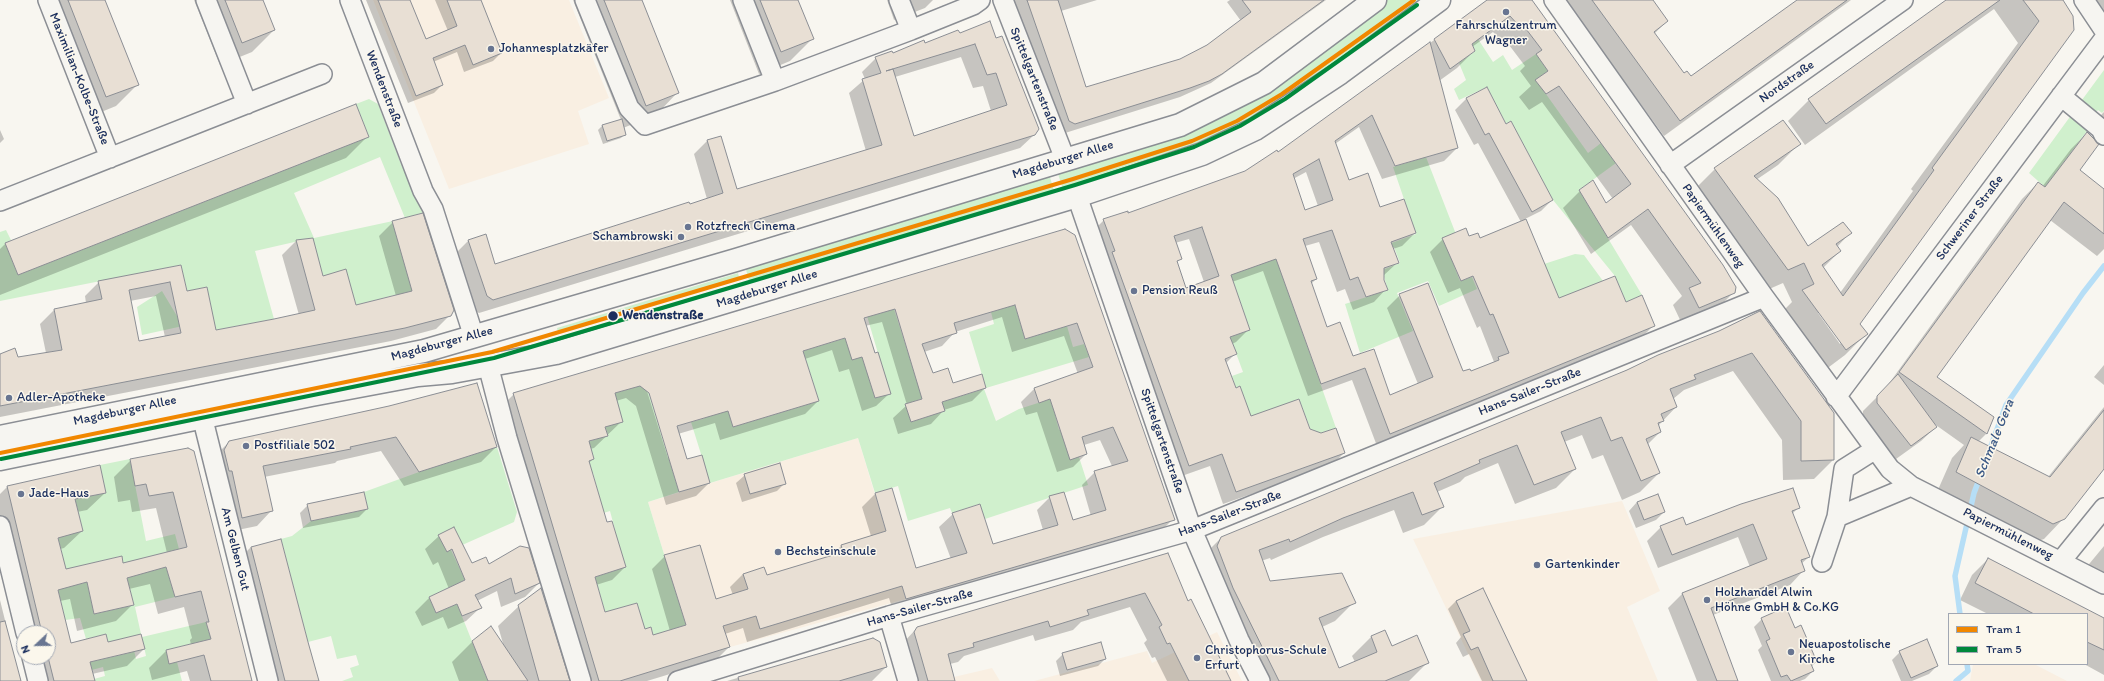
<!DOCTYPE html>
<html>
<head>
<meta charset="utf-8">
<style>
	body { margin:0 }
	#map { position:relative; width:2104px; height:681px; overflow:hidden; background:#f8f6f0; font-family:Itim,sans-serif }
	canvas { display:block }
	.legend { position:absolute; left:1948px; top:613px; width:140px; height:52px; box-sizing:border-box; background:#fbf7ec; border:1px solid #a1a7b3; margin:0; padding:5px 7px; list-style:none; font-size:12px; color:#1b2f5e }
	.legend li { display:flex; align-items:center; gap:8px; height:20px }
	.legend b { width:20px; border:1px solid #a1a7b3 }
	.north { position:absolute; left:16px; top:625px; width:40px; height:40px; box-sizing:border-box; background:#fbf7ec; border:1px solid #a1a7b3; border-radius:50%; rotate:248deg; font-size:11px; font-weight:700; line-height:16px; text-align:center; color:#1b2f5e }
	.north::after { content:''; display:block; margin:auto; width:14px; height:18px; background:#687591; clip-path:polygon(50% 0,100% 100%,50% 72%,0 100%) }
</style>
</head>
<body>
<div id="map">
<canvas width="2104" height="681"></canvas>
<ul class="legend">
<li><b style="height:5px;background:#f18700"></b>Tram 1</li>
<li><b style="height:5px;background:#00883c"></b>Tram 5</li>
</ul>
<div class="north">N</div>
</div>
<script>
const c = document.querySelector('canvas').getContext('2d');
c.lineJoin = 'round';
function fill(path, color) {
  c.fillStyle = color;
  c.fill(path, 'evenodd');
}
function toPath(rows) {
  const path = new Path2D();
  for (const r of rows) {
    path.moveTo(r[0], r[1]);
    for (let i = 2; i < r.length; i += 2) path.lineTo(r[i], r[i + 1]);
  }
  return path;
}
function stroke(path, color, width, dash) {
  c.strokeStyle = color;
  c.lineWidth = width;
  c.lineCap = dash ? 'butt' : 'round';
  c.setLineDash(dash || []);
  c.stroke(path);
}
function drawText(font, color, halo, rows, align = 'center') {
  c.font = font + ' Itim,sans-serif';
  c.lineWidth = 3;
  c.setLineDash([]);
  c.textBaseline = 'middle';
  c.strokeStyle = halo;
  c.fillStyle = color;
  for (const [text, x, y, turn = 0] of rows) {
    c.save();
    c.translate(x, y);
    c.rotate((+turn || 0) * Math.PI / 180);
    c.textAlign = isNaN(turn) ? turn : align;
    if (halo) c.strokeText(text, 0, 0);
    c.fillText(text, 0, 0);
    c.restore();
  }
}
fill(toPath([
	[373,0,569,0,609,98,578,111,589,144,449,189],
	[858,438,906,599,730,647,696,658,648,502],
	[1622,501,1660,591,1627,607,1658,681,1481,681,1413,539],
	[1217,632,1242,681,1034,681,1147,651,1152,663],
	[1973,664,2034,664,2067,681,1970,681],
	[992,668,1000,681,937,681,954,677]
]), '#f9efe2');
fill(toPath([
	[1386,0,1428,0,1242,135,1065,195,1057,171,1182,132,1231,112,1273,87],
	[1478,39,1493,62,1503,55,1512,70,1536,54,1548,71,1536,80,1588,153,1601,143,1616,163,1579,190,1642,295,1626,302,1615,276,1553,200,1511,121,1506,124,1487,87,1459,100,1454,89,1466,80,1459,63,1475,51,1472,44],
	[2104,70,2104,111,2102,113,2098,110,2094,115,2079,104],
	[369,99,378,104,401,164,425,212,405,218,380,157,294,193,314,238,393,221,422,296,395,295,356,305,346,270,331,274,339,303,331,305,312,238,255,251,274,319,205,332,200,308,211,306,207,287,187,291,181,265,0,301,0,232,6,230,11,240,5,243,18,275,369,137,356,104],
	[2072,114,2090,127,2045,187,2029,173],
	[1426,157,1466,260,1454,266,1460,281,1472,277,1477,289,1439,306,1428,281,1397,293,1413,331,1360,353,1345,304,1388,290,1382,270,1400,263,1394,247,1376,253,1375,249,1416,234,1393,167],
	[1049,174,1056,197,750,285,744,262],
	[1270,241,1336,428,1313,436,1299,399,1290,403,1303,440,1227,409,1246,402,1240,387,1236,388,1232,376,1243,372,1230,337,1250,330,1231,275],
	[1575,254,1584,255,1603,281,1583,289,1564,311,1544,264],
	[738,273,739,277,558,332,557,328],
	[162,291,183,326,142,335,137,307],
	[1015,305,1025,339,1067,326,1073,347,1084,344,1089,357,986,388,969,332,994,324,991,312],
	[894,309,916,378,933,373,939,393,906,404,911,422,945,411,942,402,984,389,996,421,1019,409,1082,389,1105,399,1055,415,1059,430,1069,428,1081,434,1087,454,1082,456,1078,443,1079,457,1088,485,985,519,979,504,952,513,950,508,908,521,898,486,875,493,858,438,710,483,691,422,703,419,727,406,733,427,819,401,803,351,856,335,875,398,890,394,867,316],
	[646,384,679,492,648,502,688,632,677,628,664,632,654,639,651,627,643,630,644,628,637,603,616,609,608,622,595,577,626,567,609,533,615,530,610,511,578,521,600,499,593,473,569,480,565,468,594,459,588,442,608,435,597,401,605,396],
	[497,447,517,512,514,522,451,550,465,580,429,597,436,613,457,604,488,681,342,681,353,677,350,668,359,665,356,655,337,659,331,636,308,642,281,539,292,536,311,521,368,509,364,492,419,472],
	[130,459,146,541,175,534,179,549,143,558,147,572,166,567,175,597,135,607,141,634,131,637,136,659,146,656,142,637,206,622,211,639,166,650,169,663,177,662,182,681,95,681,94,679,105,676,103,667,88,671,86,663,129,653,108,642,106,634,86,639,80,618,65,620,58,589,63,557,58,537,83,531,75,499,106,493,100,465],
	[121,556,134,605,94,614,87,582,76,585,72,568]
]), '#d0f0cd');
fill(toPath([
	[37,0,104,0,138,84,116,106,84,119],
	[194,0,262,0,274,30,252,52,220,65],
	[366,0,409,0,425,40,448,31,435,0,480,0,501,53,493,61,464,72,457,52,433,62,442,85,434,93,408,103],
	[573,0,641,0,677,93,656,115,623,128,625,134,621,138,603,144,598,130,602,126,621,120],
	[730,0,797,0,812,39,790,61,759,74],
	[887,0,933,0,925,8,894,20],
	[1014,0,1097,0,1061,11,1085,88,1180,60,1208,46,1241,21,1227,2,1230,0,1326,0,1211,83,1180,97,1065,133,1059,131],
	[1489,0,1530,0,1734,292,1717,309,1682,324,1673,305,1682,296,1631,225,1591,254,1563,208,1580,191,1606,204,1613,199,1542,102,1529,110,1519,97,1531,86,1520,71,1525,66,1506,41,1503,43,1493,32,1472,47,1474,51,1457,68,1439,81,1457,148,1444,161,1382,179,1359,127,1335,144,1348,181,1380,208,1415,233,1402,246,1393,249,1397,263,1383,276,1386,289,1374,302,1353,310,1345,289,1337,292,1319,242,1305,246,1316,279,1311,284,1326,328,1352,357,1373,350,1389,396,1418,384,1387,308,1400,295,1463,373,1470,372,1494,362,1480,326,1477,328,1460,288,1448,293,1430,252,1443,239,1479,239,1521,222,1478,143,1474,145,1455,110,1466,99,1486,88,1506,125,1552,200,1541,211,1525,219,1559,300,1625,303,1653,326,1640,339,1377,446,1352,380,1308,396,1263,271,1232,282,1249,329,1236,342,1232,344,1235,354,1226,363,1236,389,1251,417,1309,430,1344,453,1331,466,1223,504,1210,466,1176,478,1091,233,1104,220,1128,214,1246,172,1278,154],
	[1306,172,1318,206,1305,211,1293,179],
	[1189,239,1204,282,1186,289,1176,263,1181,258,1175,243],
	[1565,0,1652,0,1667,21,1654,34,1684,74,1691,78,1798,0,1851,0,1664,136],
	[1947,0,2061,0,1859,324,1866,334,1845,355,1825,370,1782,312,1792,302,1783,283,1767,290,1694,190,1715,169,1783,121,1799,144,1778,165,1756,180,1808,248,1850,233,1837,247,1840,251,1823,268,1840,293,1913,191,1911,189,2018,43,1994,9,1805,145,1788,121,1809,100],
	[1820,312,1842,342,1840,344,1818,313],
	[2079,0,2104,0,2104,35],
	[989,23,1034,135,1020,148,479,313,474,310,455,254,469,240,494,265,707,199,694,154,707,141,736,190,866,151,849,93,865,79,862,72,876,58,959,34],
	[961,57,973,88,983,86,991,111,913,137,895,77],
	[2104,112,2104,125,2100,116],
	[0,130,4,139,0,143],
	[2087,133,2078,170,2104,190,2104,249,2097,256,2050,220,1935,377,1986,434,1978,442,2048,477,2104,407,2104,468,2064,518,2044,539,2032,543,1937,492,1952,458,1964,445,1933,423,1936,427,1921,441,1896,459,1863,417,1863,411,1885,389,2022,199,2038,183,2042,187,2071,149],
	[368,136,346,158,0,295,0,249,6,243],
	[393,222,450,315,436,329,391,341,0,417,0,355,17,358,46,353,40,324,54,310,86,303,85,296,99,282,180,266,186,293,216,331,299,315,282,255,296,241,322,277,355,307,396,296,379,236],
	[156,296,165,337,138,342,130,301],
	[1065,230,1173,519,1160,532,893,611,889,598,747,642,743,628,725,634,729,647,716,660,647,681,583,681,501,407,514,394],
	[1002,317,1012,352,1064,336,1078,374,1034,389,1021,402,1026,415,1037,412,1057,472,1073,467,1086,454,1084,445,1100,440,1112,466,1095,472,1082,485,1091,516,1072,521,1050,497,1037,510,1043,530,993,545,953,514,939,527,951,559,916,569,892,489,875,494,862,507,871,536,841,546,830,557,766,576,743,574,730,587,733,595,716,601,665,556,652,569,670,631,652,636,644,630,605,613,596,585,612,580,625,567,607,523,589,463,593,459,590,449,594,448,622,421,616,401,626,398,636,406,666,505,696,496,709,483,686,460,678,434,715,423,720,440,805,414,818,401,805,359,832,350,839,372,849,369,862,411,876,406,890,393,865,326,882,322,907,405,893,418,898,434,931,424,944,410,972,401,985,388,952,384,933,374,924,352,942,346,955,332],
	[646,388,648,388,670,458,668,458],
	[1759,312,1833,460,1814,479,1783,480,1782,440,1733,371,1684,390,1673,399,1676,407,1658,426,1660,432,1647,445,1659,473,1640,492,1622,500,1603,455,1592,459,1582,435,1564,442,1575,469,1556,488,1543,493,1515,504,1498,463,1465,477,1460,482,1437,492,1443,506,1424,525,1403,533,1394,510,1323,537,1271,560,1270,558,1261,561,1269,582,1354,602,1335,621,1322,627,1338,669,1355,662,1352,656,1371,637,1385,632,1391,647,1427,663,1409,681,1251,681,1202,557,1221,538,1719,332],
	[2104,365,2104,385,2094,377],
	[389,407,496,447,481,462,404,486,381,451,337,461,335,463,264,477,271,511,257,526,228,532,214,457,229,442],
	[187,449,250,681,190,681,187,671,152,680,149,668,166,651,191,645,190,640,192,638,184,607,158,614,150,584,129,589,133,604,116,621,77,631,70,599,60,601,70,644,108,643,144,649,127,666,92,674,94,681,33,681,27,657,48,657,48,633,24,633,24,643,0,543,0,494,7,487,105,493,87,510,77,512,82,531,64,548,60,549,65,571,123,564,167,553,156,508,132,512,130,500,118,502,114,477,131,460],
	[745,475,785,483,777,491,742,502,736,483],
	[1637,502,1664,512,1656,520,1636,528,1629,511],
	[308,505,367,509,359,517,303,528,300,513],
	[1798,508,1792,514,1809,557,1801,564,1804,570,1790,585,1713,615,1737,681,1697,681,1668,608,1682,594,1750,567,1738,537,1658,568,1647,541,1661,527,1685,526],
	[439,536,472,564,539,583,525,597,501,607,497,591,477,601,480,608,466,621,448,629,443,617,422,626,415,612,429,598,449,589,438,562,433,565,425,549],
	[2104,546,2104,584,2085,569],
	[251,547,317,681,259,681,230,568],
	[1167,554,1188,602,1230,681,1167,681,1155,657,1152,658,1144,643,1147,640,1130,607,1081,622,1073,630,1035,641,1033,635,964,656,958,662,950,664,954,681,909,681,902,644,917,628],
	[1988,559,2104,620,2104,675,2084,664,2087,664,2087,614,1988,614,1960,600,1972,575],
	[0,600,20,681,0,681],
	[1456,601,1526,681,1482,681,1469,654,1463,657,1456,643,1461,637,1448,609],
	[519,606,569,681,459,681,452,662,473,641,504,647,498,626],
	[1762,619,1794,629,1816,662,1811,667,1813,671,1805,679,1800,681,1771,681,1758,650,1762,646,1754,627],
	[873,639,886,667,872,681,727,681],
	[1900,652,1937,666,1929,674,1912,681,1901,681,1892,660],
	[1063,654,1105,659,1098,666,1060,676,1056,661]
]), '#0003');
stroke(toPath([
	[1988,454,2006,405,2083,293,2104,266],
	[1960,614,1955,576,1974,493,1980,477],
	[1956,681,1968,671,1967,664]
]), '#b6def6', 5.5);
const building = toPath([
	[68,0,105,0,139,85,106,97,68,0],
	[225,0,263,0,275,30,242,43,225,0],
	[378,0,410,0,426,39,457,26,447,0,481,0,502,53,473,65,465,45,433,58,443,85,416,96,378,0],
	[604,0,642,0,679,93,646,106,604,0],
	[760,0,798,0,814,39,781,52,760,0],
	[1027,0,1058,0,1086,87,1180,59,1207,45,1251,12,1242,0,1324,0,1222,74,1209,81,1190,88,1075,124,1069,121,1027,0],
	[1487,0,1532,0,1723,265,1736,287,1735,293,1699,308,1689,288,1701,283,1648,209,1608,238,1579,190,1593,180,1606,203,1631,184,1559,86,1546,94,1535,80,1548,71,1536,54,1542,50,1523,25,1520,27,1510,16,1472,44,1475,51,1450,69,1434,39,1487,0],
	[1592,0,1653,0,1668,21,1654,32,1684,73,1687,71,1691,76,1797,0,1847,0,1680,121,1592,0],
	[1946,0,2000,0,1826,124,1808,99,1946,0],
	[2023,0,2063,0,2073,16,2074,30,1860,324,1868,334,1846,350,1802,290,1814,284,1804,263,1788,270,1714,168,1783,120,1801,144,1754,176,1778,198,1808,246,1843,222,1852,233,1836,244,1841,251,1822,265,1843,296,1934,170,1932,168,2039,21,2023,0],
	[990,21,996,38,1002,36,1039,129,1035,135,493,300,487,296,468,240,486,234,495,264,689,202,690,204,723,193,707,140,721,136,737,189,882,145,862,79,881,73,875,57,892,51,893,53,924,40,925,43,958,30,960,33,990,21],
	[975,44,987,75,996,73,1007,105,914,136,893,69,886,71,975,44],
	[1430,42,1458,148,1395,166,1372,115,1335,141,1349,180,1368,173,1380,207,1404,199,1416,233,1391,242,1399,263,1384,268,1384,280,1388,290,1366,297,1358,277,1350,280,1332,230,1303,239,1317,279,1311,281,1327,327,1340,322,1353,356,1374,349,1390,395,1433,377,1399,294,1428,283,1463,371,1470,369,1471,371,1499,360,1498,357,1509,353,1493,314,1490,315,1473,276,1461,281,1442,238,1466,228,1469,236,1478,233,1480,238,1526,219,1559,298,1615,276,1626,302,1642,295,1655,326,1390,434,1365,368,1321,384,1276,259,1231,275,1250,330,1230,337,1237,354,1225,359,1236,388,1240,386,1251,416,1299,399,1310,429,1321,433,1336,428,1345,453,1236,492,1222,454,1189,466,1112,252,1115,251,1103,219,1128,211,1128,213,1245,171,1277,150,1278,152,1430,42],
	[1319,159,1333,200,1305,210,1293,174,1319,159],
	[1202,227,1219,276,1186,288,1177,261,1182,259,1174,236,1202,227],
	[1487,87,1506,124,1511,121,1553,200,1532,212,1489,133,1485,135,1466,98,1487,87],
	[356,104,369,137,18,275,5,243,356,104],
	[622,119,626,135,607,141,602,125,622,119],
	[2087,132,2099,144,2080,170,2104,189,2104,234,2064,202,1937,377,1994,417,1987,434,1899,372,2038,182,2045,187,2087,132],
	[423,213,454,310,451,316,405,328,0,406,0,354,15,348,18,357,62,350,54,309,102,299,98,281,181,265,187,291,207,287,216,330,274,319,315,310,296,240,313,238,323,276,346,269,356,305,412,291,392,221,423,213],
	[170,282,181,333,139,341,129,290,170,282],
	[1065,229,1075,235,1175,520,906,599,902,586,760,629,756,616,723,626,730,647,620,681,599,681,513,393,1065,229],
	[1015,305,1025,339,1077,323,1093,367,1034,388,1039,403,1050,399,1070,460,1087,454,1082,437,1113,427,1128,461,1094,471,1106,510,1073,520,1064,492,1049,496,1058,525,993,544,980,504,952,513,967,553,916,568,892,488,875,493,886,531,841,545,843,552,767,575,764,567,743,574,748,589,716,599,700,545,664,555,686,625,653,635,651,627,645,629,637,603,605,612,595,577,626,567,612,521,607,522,589,461,594,459,589,441,608,436,605,427,623,422,615,393,640,386,649,393,679,492,710,483,702,455,687,459,677,426,728,411,733,427,819,401,803,351,845,338,852,360,862,357,875,398,891,394,878,352,875,353,864,318,895,309,922,399,905,404,911,422,945,411,942,402,986,388,982,374,953,383,948,368,933,373,922,344,957,333,954,323,1015,305],
	[1760,311,1834,413,1834,460,1801,461,1801,421,1752,353,1694,375,1696,379,1670,389,1677,407,1661,414,1664,421,1658,423,1661,432,1646,439,1660,473,1641,481,1622,437,1611,441,1601,417,1561,432,1576,469,1534,485,1517,445,1479,460,1480,463,1434,483,1444,507,1422,515,1413,492,1343,518,1290,542,1289,539,1259,550,1270,581,1342,573,1356,603,1319,618,1339,668,1377,652,1371,636,1385,630,1392,646,1417,635,1429,663,1385,681,1279,681,1233,588,1217,546,1221,537,1627,370,1658,355,1719,331,1760,311],
	[1898,374,1937,427,1911,446,1877,403,1877,396,1898,374],
	[477,383,497,447,419,472,396,437,350,447,351,449,263,466,273,511,242,518,232,471,229,471,224,450,229,441,389,406,477,383],
	[2104,410,2104,469,2065,519,2053,524,1956,472,1971,437,2050,477,2104,410],
	[188,448,194,451,252,681,211,681,204,655,169,664,166,650,211,639,206,622,209,622,201,591,175,597,166,567,127,578,134,605,94,614,87,582,58,590,71,643,106,634,108,642,141,634,145,649,90,662,95,681,54,681,48,657,48,633,42,633,7,486,100,465,106,493,75,499,83,531,58,538,66,569,122,556,123,563,187,547,173,492,149,496,146,484,135,486,130,459,188,448],
	[780,463,786,484,750,494,744,474,780,463],
	[1793,488,1800,508,1792,511,1810,557,1801,560,1805,571,1711,608,1738,681,1717,681,1682,593,1767,559,1753,524,1672,555,1660,526,1683,517,1686,525,1741,504,1793,488],
	[364,492,368,509,311,521,307,504,364,492],
	[1658,494,1665,512,1644,520,1637,502,1658,494],
	[454,527,472,563,486,557,489,564,520,546,529,548,540,583,515,594,511,578,475,595,482,608,462,616,457,604,436,613,429,597,465,580,452,549,447,552,438,535,454,527],
	[281,539,308,642,319,681,285,681,251,547,281,539],
	[1168,553,1188,601,1191,599,1231,681,1189,681,1170,643,1167,644,1159,627,1162,625,1145,593,1087,610,1089,615,1050,627,1048,621,973,643,974,647,948,654,955,681,928,681,914,632,917,627,1168,553],
	[1988,558,2104,618,2104,650,2087,642,2087,614,2034,614,1975,583,1988,558],
	[541,588,570,681,539,681,518,605,541,588],
	[1483,588,1527,681,1493,681,1478,647,1471,650,1463,634,1470,631,1456,601,1483,588],
	[1786,607,1795,628,1801,625,1817,662,1811,664,1814,671,1791,681,1787,675,1781,677,1766,641,1770,639,1761,618,1786,607],
	[5,621,21,681,0,681,0,622,5,621],
	[491,626,528,681,488,681,472,641,491,626],
	[873,638,880,642,887,667,839,681,739,681,738,677,873,638],
	[1927,639,1938,666,1911,678,1899,651,1927,639],
	[1101,642,1106,659,1067,670,1062,653,1101,642]
]);
fill(building, '#e8dfd4');
stroke(building, '#8b8e94', 1);
const minor = toPath([
	[48,0,110,158],
	[206,0,247,104],
	[350,0,423,191,433,209,474,337],
	[585,0,629,108,645,125,775,81,911,30,973,5,980,0],
	[743,0,775,81],
	[899,0,911,30],
	[1003,0,1065,159],
	[1554,0,1764,297,1890,469,1911,486,2104,584],
	[2084,0,2104,30],
	[2061,96,2101,129,2104,135],
	[1670,165,1903,0],
	[1077,196,1192,530,1239,640,1260,681],
	[0,201,322,74],
	[488,365,507,438,581,681],
	[1836,397,2104,39],
	[202,416,268,681],
	[1837,517,1844,469,1874,450],
	[0,526,26,633],
	[2061,561,2104,508],
	[1822,562,1837,517,1911,486],
	[889,616,908,681],
	[32,657,38,681],
	[678,681,889,616,1192,530,1764,297]
]);
const major = toPath([
	[0,437,424,351,736,260,1180,125,1264,83,1375,0],
	[0,459,311,395,418,375,452,372,556,353,1077,196,1202,154,1255,129,1340,73,1439,0]
]);
stroke(minor, '#8b8e94', 22);
stroke(major, '#8b8e94', 25);
stroke(minor, '#f6f5f1', 19);
stroke(major, '#f6f5f1', 22);
stroke(toPath([
	[0,453,492,352,1073,179,1192,141,1237,121,1282,94,1414,0]
]), '#f18700', 4);
stroke(toPath([
	[1,459,494,358,1075,185,1194,147,1240,126,1285,99,1417,5]
]), '#00883c', 4);
for (const [x, y, r, color] of [
	[1506,12,4,"#687591"],
	[491,49,4,"#687591"],
	[688,227,4,"#687591"],
	[681,237,4,"#687591"],
	[1134,291,4,"#687591"],
	[613,316,5.5,"#1b2f5e"],
	[9,398,4,"#687591"],
	[246,446,4,"#687591"],
	[21,494,4,"#687591"],
	[778,552,4,"#687591"],
	[1537,565,4,"#687591"],
	[1707,600,4,"#687591"],
	[1791,652,4,"#687591"],
	[1197,658,4,"#687591"]
]) {
  const dot = new Path2D();
  dot.arc(x, y, r, 0, 2 * Math.PI);
  c.fillStyle = color;
  c.fill(dot);
  stroke(dot, '#fbf7ec', 1.5);
}
drawText('13px', '#1b2f5e', '#fbf7ec', [
	["Fahrschulzentrum",1506,26,"center"],
	["Wagner",1506,41,"center"],
	["Johannesplatzkäfer",499,49],
	["Rotzfrech Cinema",696,227],
	["Schambrowski",673,237,"right"],
	["Pension Reuß",1142,291],
	["Adler-Apotheke",17,398],
	["Postfiliale 502",254,446],
	["Jade-Haus",29,494],
	["Bechsteinschule",786,552],
	["Gartenkinder",1545,565],
	["Holzhandel Alwin",1715,593],
	["Höhne GmbH & Co.KG",1715,608],
	["Neuapostolische",1799,645],
	["Kirche",1799,660],
	["Christophorus-Schule",1205,651],
	["Erfurt",1205,666]
], 'left');
drawText('13px', '#1b2f5e', '#fbf7ec', [
	["Maximilian-Kolbe-Straße",79,79,68],
	["Spittelgartenstraße",1034,79,68],
	["Nordstraße",1787,82,-35],
	["Wendenstraße",384,89,69],
	["Magdeburger Allee",1063,160,-17],
	["Schweriner Straße",1970,218,-53],
	["Papiermühlenweg",1713,226,55],
	["Magdeburger Allee",767,289,-17],
	["Magdeburger Allee",442,344,-15],
	["Hans-Sailer-Straße",1530,392,-22],
	["Magdeburger Allee",125,411,-12],
	["Spittelgartenstraße",1162,441,71],
	["Hans-Sailer-Straße",1230,514,-21],
	["Papiermühlenweg",2008,534,27],
	["Am Gelben Gut",235,549,76],
	["Hans-Sailer-Straße",920,608,-16]
]);
drawText('bold 13px', '#1b2f5e', '#fbf7ec', [
	["Wendenstraße",622,316]
], 'left');
drawText('italic 14px', '#3a5885', '#fbf7ec', [
	["Schmale Gera",1995,439,-68]
]);
</script>
</body>
</html>
